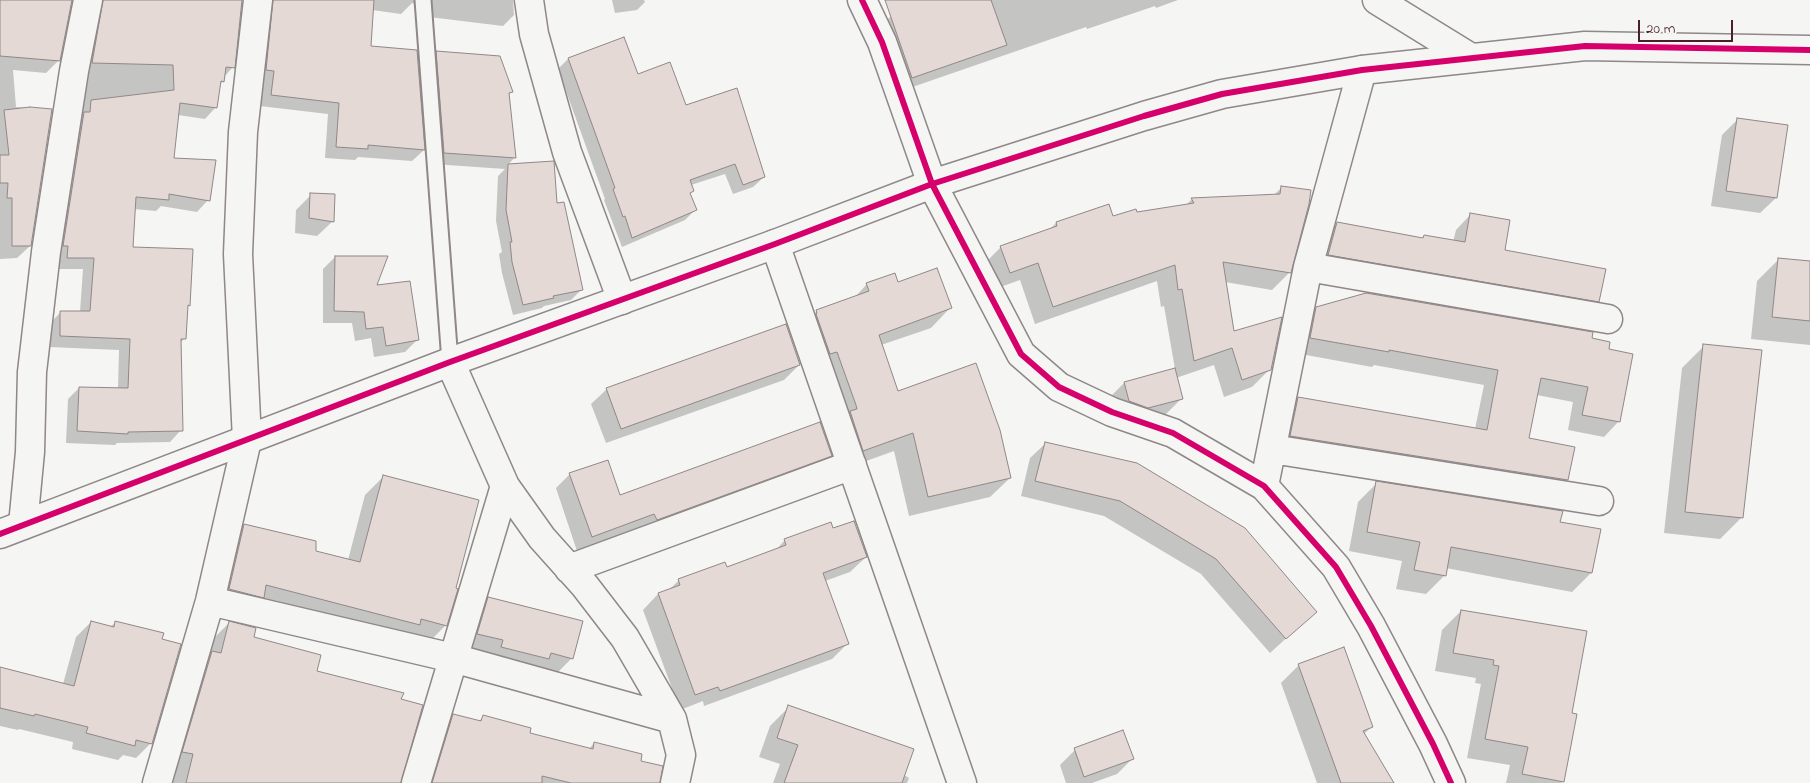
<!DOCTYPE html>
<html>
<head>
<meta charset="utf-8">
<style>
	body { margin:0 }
	#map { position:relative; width:1810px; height:783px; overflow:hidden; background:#f5f5f3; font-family:"Indie Flower",sans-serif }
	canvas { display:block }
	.scale { position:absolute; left:1638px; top:20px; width:95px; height:22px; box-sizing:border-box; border:2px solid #4a1f2b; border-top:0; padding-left:6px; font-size:15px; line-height:18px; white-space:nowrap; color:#4a1f2b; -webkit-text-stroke:4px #f6f6f2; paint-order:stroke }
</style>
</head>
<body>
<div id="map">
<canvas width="1810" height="783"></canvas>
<div class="scale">20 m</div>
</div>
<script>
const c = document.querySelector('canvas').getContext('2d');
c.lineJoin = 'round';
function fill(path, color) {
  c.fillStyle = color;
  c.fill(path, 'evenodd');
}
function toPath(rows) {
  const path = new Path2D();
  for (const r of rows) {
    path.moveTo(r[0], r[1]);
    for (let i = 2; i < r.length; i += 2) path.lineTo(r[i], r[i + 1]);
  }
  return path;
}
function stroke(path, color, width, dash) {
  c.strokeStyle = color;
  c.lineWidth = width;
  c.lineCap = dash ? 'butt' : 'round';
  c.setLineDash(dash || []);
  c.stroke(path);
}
fill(toPath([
	[0,0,72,0,59,60,46,73,13,70,16,107,51,110,30,246,17,258,0,259],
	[101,0,241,0,233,67,224,77,223,81,219,85,216,107,205,119,178,115,173,159,208,200,197,212,161,206,156,211,134,209,132,248,189,305,186,308,184,339,180,343,181,430,170,442,117,443,115,445,66,443,68,399,79,388,118,389,119,350,49,347,49,324,60,313,80,312,83,269,56,269,52,257],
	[257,0,513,0,514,15,503,26,421,16,419,6,412,3,401,14,372,10,370,47,424,150,412,161,358,157,355,160,325,158,328,114,260,106,263,82,255,81],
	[612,0,644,0,645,2,637,10,615,13],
	[943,0,1178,0,1156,8,1155,6,1087,29,1086,27,898,92,877,30,891,16],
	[437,52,512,91,508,95,515,157,507,166,553,163,556,204,581,290,571,300,544,306,542,308,513,315,502,273,499,254,502,252,496,221,498,176,505,169,433,164,425,64],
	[568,59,637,75,685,107,764,177,753,187,733,194,725,174,691,185,693,191,689,194,695,210,685,220,622,247,604,200,605,199,558,69],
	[1738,119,1776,198,1760,213,1711,206,1722,135],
	[1281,188,1290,272,1272,290,1225,282,1233,333,1270,369,1252,387,1224,397,1214,365,1176,378,1181,399,1166,414,1132,423,1109,398,1124,383,1175,369,1164,306,1161,307,1157,281,1035,324,1020,280,992,290,983,265,1001,247,1049,230,1056,223,1112,217,1185,206,1192,199,1273,196],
	[311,195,333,221,317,236,295,233,296,210],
	[1471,214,1503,251,1598,301,1583,316,1313,270,1322,239,1337,223,1422,239,1424,236,1453,242,1456,230],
	[335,257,375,286,417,340,405,352,374,357,371,338,355,341,352,323,323,323,323,269],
	[1779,259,1810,262,1810,345,1751,339,1757,281],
	[867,284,897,284,950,308,931,328,881,345,897,392,1010,478,990,497,909,516,894,451,844,469,798,330,817,311,854,298],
	[1316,308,1590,339,1607,350,1619,421,1604,437,1568,430,1573,402,1537,395,1528,439,1567,480,1552,495,1275,451,1283,413,1298,398,1475,429,1484,385,1374,365,1372,367,1295,353,1301,324],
	[1704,346,1742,517,1720,539,1664,533,1682,368],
	[799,365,784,380,606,443,591,404,607,389],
	[1046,443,1315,612,1270,653,1201,574,1104,516,1021,496,1030,458],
	[830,455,816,470,642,534,640,527,577,551,556,488,570,474,619,496],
	[383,477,446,625,428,643,212,607,226,543,244,525,315,552,348,560,365,495],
	[1377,483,1559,523,1591,573,1572,592,1446,568,1445,575,1426,594,1396,589,1402,561,1349,551,1358,502],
	[833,530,866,557,850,572,825,581,847,644,832,659,704,706,703,701,680,710,643,610,658,594,668,591,679,580,726,569,775,551,785,540],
	[489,598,572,658,557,673,463,649,473,613],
	[1461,611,1570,714,1563,781,1561,783,1506,783,1510,765,1467,758,1481,684,1475,683,1476,678,1435,671,1442,630],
	[91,622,110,627,116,622,160,640,151,743,136,758,123,755,118,760,72,749,73,742,19,729,18,730,0,726,0,668,63,684,76,637],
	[229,623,252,638,315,672,400,700,400,783,173,783,176,772,165,770,211,641],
	[1299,665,1371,727,1364,734,1394,783,1317,783,1281,683],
	[789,707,909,778,907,783,773,783,780,764,759,757,770,726],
	[453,716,478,722,483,717,528,734,589,749,594,743,639,762,657,783,420,783,435,734],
	[1075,750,1132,759,1117,774,1092,783,1066,783,1060,765]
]), '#0003');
const building = toPath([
	[0,0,72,0,60,61,0,56,0,0],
	[103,0,242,0,235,68,226,67,224,82,221,81,217,108,180,103,174,158,216,160,210,201,169,194,169,200,136,197,133,247,193,249,190,306,188,305,186,339,181,339,183,431,128,432,128,434,77,431,79,387,128,388,130,339,60,336,60,311,90,311,94,258,67,258,68,246,63,246,84,112,90,112,91,100,174,90,173,65,92,63,103,0],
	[273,0,374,0,371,46,417,50,425,150,368,145,368,149,336,147,339,103,271,95,274,71,266,70,273,0],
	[885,0,991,0,1007,45,912,78,885,0],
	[624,37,638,74,670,62,686,105,737,88,765,177,743,185,735,164,690,180,694,191,690,193,697,210,632,238,625,216,623,217,613,189,615,188,568,58,624,37],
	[436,51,500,56,513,92,509,93,516,158,444,153,436,51],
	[30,107,52,109,31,246,12,246,12,198,7,198,8,183,0,183,0,155,9,155,4,110,30,107],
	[1737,118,1788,125,1777,198,1726,191,1737,118],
	[554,161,557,203,564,202,583,290,553,296,554,298,523,305,512,262,510,242,512,242,506,210,508,164,554,161],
	[1281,186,1311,190,1309,204,1291,273,1223,262,1234,331,1282,317,1271,370,1242,380,1232,348,1194,361,1182,289,1178,290,1175,265,1053,307,1038,263,1010,273,1000,246,1057,226,1056,222,1109,204,1113,216,1136,209,1137,212,1194,203,1191,198,1280,194,1281,186],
	[310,193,335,194,334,222,309,218,310,193],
	[1470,213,1510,220,1505,250,1606,269,1599,302,1328,255,1337,222,1423,238,1424,235,1465,242,1470,213],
	[335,256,388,256,377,285,410,281,419,340,386,346,383,327,366,329,364,312,334,311,335,256],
	[1778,258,1810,261,1810,321,1772,317,1778,258],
	[937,268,952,308,879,335,898,391,976,363,1000,430,1011,478,928,497,913,433,863,451,850,411,857,409,856,405,837,352,830,354,816,314,817,313,816,310,869,291,866,283,895,273,898,282,937,268],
	[1366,293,1593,332,1592,338,1610,342,1609,349,1633,354,1620,422,1582,415,1588,387,1541,378,1529,438,1575,447,1568,480,1290,436,1298,397,1487,430,1498,370,1389,350,1389,352,1310,338,1316,307,1366,293],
	[786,324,800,365,621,429,606,388,786,324],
	[1703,344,1762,350,1743,518,1685,512,1703,344],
	[1175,368,1183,399,1148,408,1129,401,1124,382,1175,368],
	[820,422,832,456,657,520,654,514,592,537,569,473,608,460,620,495,820,422],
	[1045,442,1137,463,1245,528,1317,612,1286,639,1216,559,1120,501,1035,481,1045,442],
	[383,475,479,500,456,588,458,589,447,626,421,619,420,625,266,585,264,598,229,589,244,524,316,541,316,551,360,562,383,475],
	[1376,481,1563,511,1560,522,1601,529,1592,573,1451,547,1446,576,1414,570,1420,542,1367,532,1376,481],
	[854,521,867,557,823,573,849,644,720,691,718,687,695,695,658,593,680,585,678,579,725,562,727,567,786,545,784,539,831,522,833,528,854,521],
	[488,597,583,621,573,659,551,653,549,659,501,647,503,640,477,634,488,597],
	[1461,610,1587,631,1572,713,1577,714,1564,782,1522,774,1528,747,1485,739,1499,666,1493,665,1494,660,1453,653,1461,610],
	[91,621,114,627,115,621,164,633,162,639,181,644,152,744,136,740,135,746,86,733,88,727,35,714,34,716,0,708,0,667,74,686,91,621],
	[229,621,256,628,254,637,321,655,317,671,404,693,401,699,423,705,401,783,186,783,193,754,182,752,212,651,221,653,229,621],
	[1344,647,1373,727,1363,731,1394,783,1341,783,1298,664,1344,647],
	[788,705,914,749,902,783,784,783,798,745,777,738,788,705],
	[453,714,481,721,483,715,531,728,530,733,593,749,594,742,642,754,641,761,663,766,660,783,571,783,542,776,542,783,432,783,453,714],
	[1123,730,1134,759,1084,777,1074,748,1123,730]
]);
fill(building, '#e4d9d5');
stroke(building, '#8f8788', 1);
const lane = toPath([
	[423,0,450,362]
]);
const street = toPath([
	[529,0,534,34,567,152,622,300],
	[862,0,882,42,932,184,1021,354,1059,387,1112,412,1173,433,1264,486,1336,567,1371,626,1433,744,1451,783],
	[1377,0,1471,58],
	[775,244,962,783],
	[1308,267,1608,319],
	[450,362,505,486,542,538,585,586,625,638,672,719,681,755,675,783],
	[1272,449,1599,501],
	[1264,486,1308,267,1362,70],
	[23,525,30,452,32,372,46,252,74,71,88,0],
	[569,569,852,465],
	[210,601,453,658,672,719],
	[157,783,210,601,247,440,238,254,243,132,258,0],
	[416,783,505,486]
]);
const secondary = toPath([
	[0,534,450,362,775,244,932,184,1144,116,1222,94,1362,70,1585,46,1810,50]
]);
stroke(lane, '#8f8788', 19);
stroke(street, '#8f8788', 31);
stroke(secondary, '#8f8788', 31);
stroke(lane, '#f5f5f3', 15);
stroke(street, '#f5f5f3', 28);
stroke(secondary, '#f5f5f3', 28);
stroke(toPath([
	[862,0,882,42,932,184,1021,354,1059,387,1112,412,1173,433,1264,486,1336,567,1371,626,1433,744,1451,783],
	[0,534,450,362,775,244,932,184,1144,116,1222,94,1362,70,1585,46,1810,50]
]), '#d6006c', 6);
</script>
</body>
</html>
